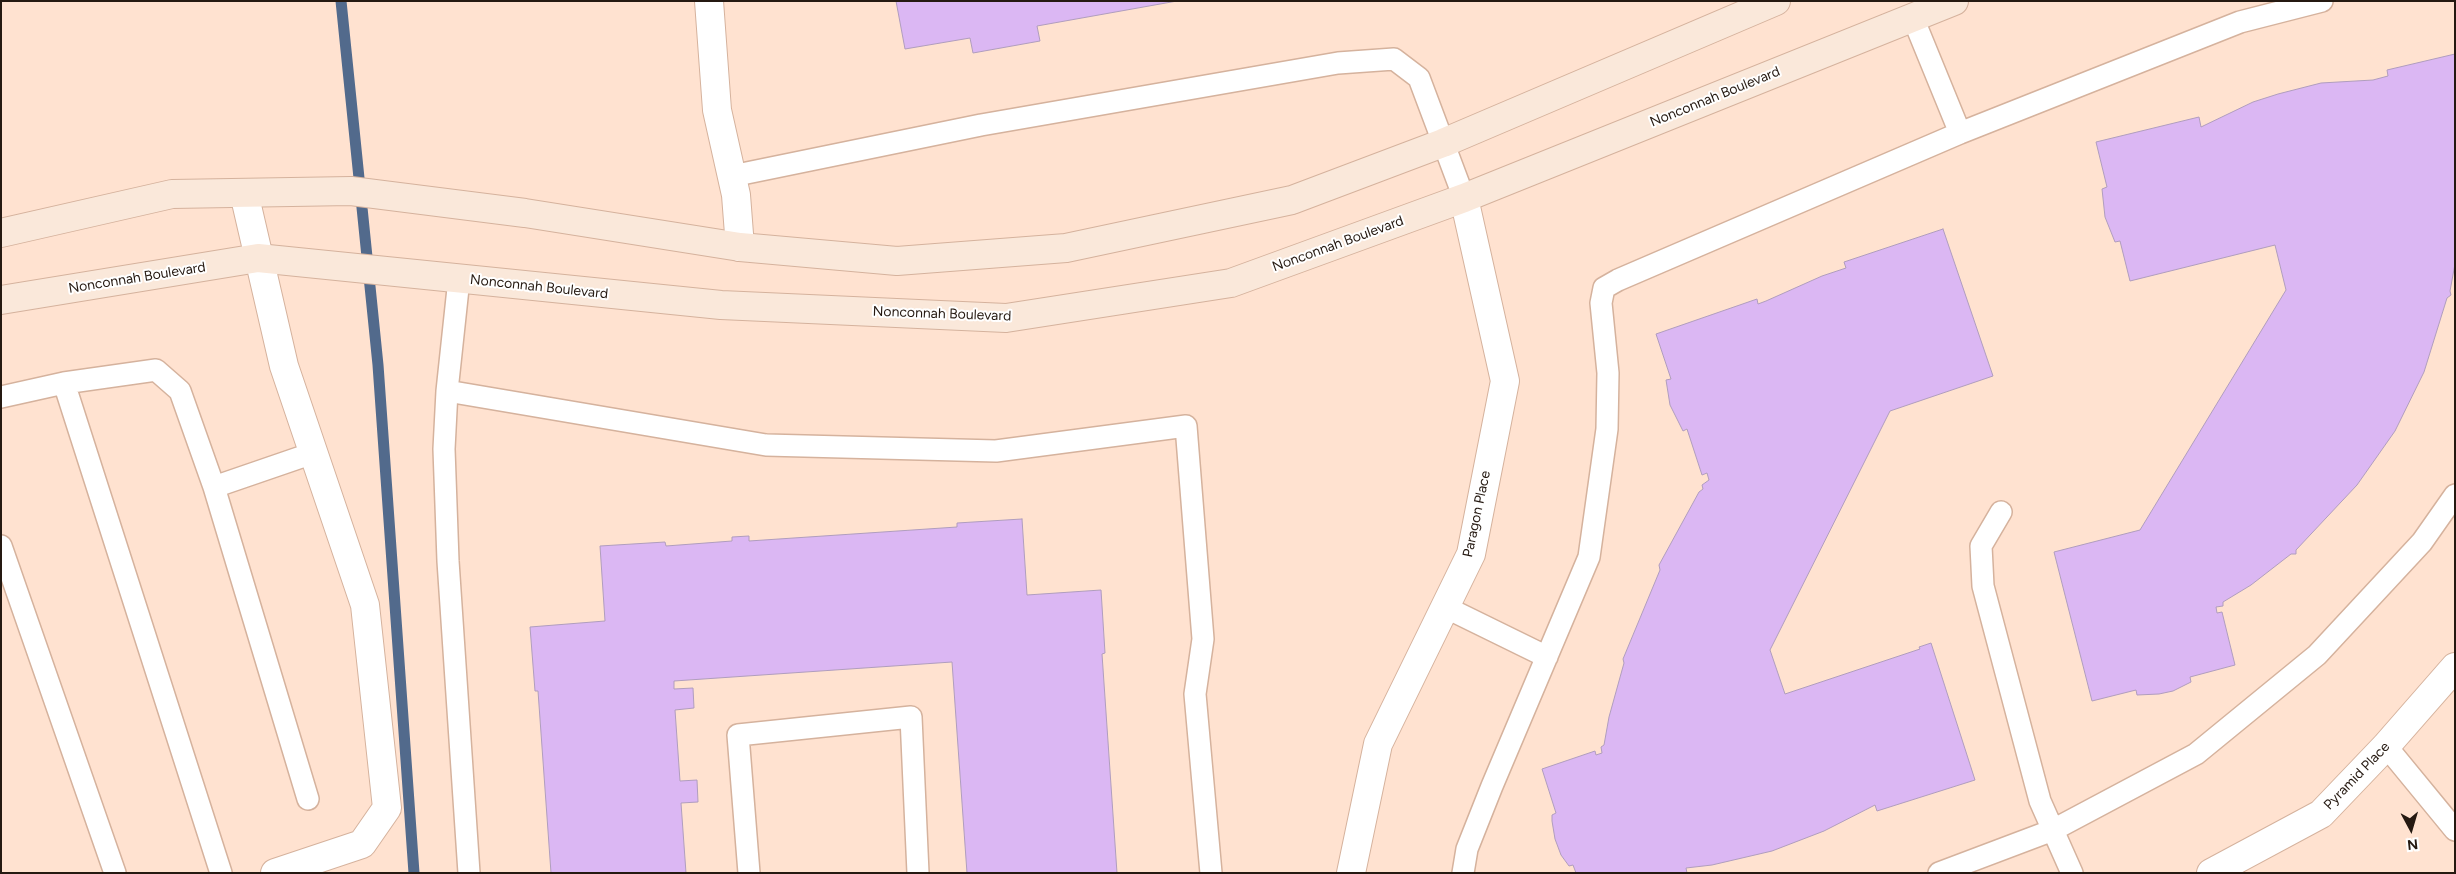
<!DOCTYPE html>
<html>
<head>
<meta charset="utf-8">
<style>
	body { margin:0 }
	#map { position:relative; width:2456px; height:874px; overflow:hidden; background:#ffe2d0; font-family:Figtree,sans-serif }
	canvas { display:block }
	.frame { position:absolute; inset:0; border:2px solid #251911; pointer-events:none }
	.north { position:absolute; left:2386px; top:804px; width:50px; height:50px; -webkit-text-stroke:4px #fff; paint-order:stroke; rotate:174deg; font-size:14px; font-weight:700; line-height:20px; text-align:center; color:#251911 }
	.north::after { content:''; display:block; margin:auto; width:18px; height:22px; background:#251911; clip-path:polygon(50% 0,100% 100%,50% 72%,0 100%) }
</style>
</head>
<body>
<div id="map">
<canvas width="2456" height="874"></canvas>
<div class="frame"></div>
<div class="north">N</div>
</div>
<script>
const c = document.querySelector('canvas').getContext('2d');
c.lineJoin = 'round';
function toPath(rows) {
  const path = new Path2D();
  for (const r of rows) {
    path.moveTo(r[0], r[1]);
    for (let i = 2; i < r.length; i += 2) path.lineTo(r[i], r[i + 1]);
  }
  return path;
}
function stroke(path, color, width, dash) {
  c.strokeStyle = color;
  c.lineWidth = width;
  c.lineCap = dash ? 'butt' : 'round';
  c.setLineDash(dash || []);
  c.stroke(path);
}
function fill(path, color) {
  c.fillStyle = color;
  c.fill(path, 'evenodd');
}
function drawText(font, color, halo, rows, align = 'center') {
  c.font = font + ' Figtree,sans-serif';
  c.lineWidth = 4;
  c.setLineDash([]);
  c.textBaseline = 'middle';
  c.strokeStyle = halo;
  c.fillStyle = color;
  for (const [text, x, y, turn = 0] of rows) {
    c.save();
    c.translate(x, y);
    c.rotate((+turn || 0) * Math.PI / 180);
    c.textAlign = isNaN(turn) ? turn : align;
    if (halo) c.strokeText(text, 0, 0);
    c.fillText(text, 0, 0);
    c.restore();
  }
}
stroke(toPath([
	[341,1,378,365,414,873]
]), '#526a8c', 11);
const building = toPath([
	[896,1,1177,1,1037,26,1040,41,973,53,970,38,905,49,896,1],
	[2455,54,2455,264,2450,291,2451,295,2447,298,2424,372,2395,431,2357,485,2296,550,2296,554,2291,554,2251,585,2223,602,2223,606,2216,607,2217,613,2222,612,2235,665,2190,677,2191,682,2173,691,2159,694,2137,695,2136,690,2092,701,2054,552,2140,530,2286,290,2275,245,2130,281,2120,241,2115,242,2105,217,2102,189,2107,187,2096,142,2199,117,2201,127,2253,102,2278,94,2321,83,2373,80,2388,76,2387,70,2455,54],
	[1943,229,1993,376,1890,411,1770,650,1785,694,1920,649,1919,647,1931,643,1975,780,1877,811,1875,805,1824,831,1772,851,1712,865,1686,868,1687,873,1576,873,1573,865,1569,866,1561,855,1555,839,1552,821,1552,815,1556,813,1542,769,1595,751,1596,755,1602,753,1601,747,1604,745,1609,717,1624,663,1623,659,1660,570,1659,565,1699,492,1703,489,1702,485,1709,480,1707,473,1702,475,1687,429,1683,431,1670,405,1666,380,1671,379,1656,334,1757,299,1758,304,1766,301,1822,276,1846,268,1844,262,1943,229],
	[1022,519,1027,595,1101,590,1105,653,1102,654,1117,873,967,873,952,662,674,681,674,689,693,688,694,708,675,710,680,781,697,780,698,802,681,803,686,873,551,873,538,691,535,691,530,627,605,621,600,546,665,542,666,546,732,541,732,537,749,536,749,541,957,527,957,523,1022,519]
]);
fill(building, '#dbb7f3');
stroke(building, '#b09dbd', 1);
const lane = toPath([
	[1913,18,1960,133],
	[732,176,981,125,1338,63,1394,59,1419,78,1464,198],
	[459,279,447,391,766,445,996,451,1186,426,1203,639,1195,694,1211,873],
	[64,383,156,370,180,391,214,487,308,799],
	[447,391,444,449,448,561,469,873],
	[1,397,64,383,221,873],
	[214,487,313,453],
	[2001,512,1981,546,1983,586,2040,801,2072,873],
	[1,546,115,873],
	[1445,607,1547,657],
	[2386,746,2455,830],
	[749,873,738,735,911,717,918,873],
	[1463,873,1467,849,1492,786,1589,557,1607,429,1608,373,1601,303,1604,288,1618,280,1960,133,2240,22,2322,1],
	[1939,873,2053,830,2196,754,2317,655,2422,542,2455,495]
]);
const street = toPath([
	[709,1,717,110,736,195,740,247],
	[244,193,284,366,365,605,387,808,362,844,275,873],
	[1351,873,1378,744,1471,554,1505,381,1464,198],
	[2211,873,2321,814,2386,746,2455,667]
]);
const secondary = toPath([
	[1,233,172,194,351,191,525,213,740,247,897,261,1066,248,1292,200,1443,143,1776,1],
	[1,300,258,258,721,305,1006,318,1231,283,1464,198,1954,1]
]);
stroke(lane, '#d5b29d', 24);
stroke(street, '#d5b29d', 30);
stroke(secondary, '#d5b29d', 30);
stroke(lane, '#fff', 21);
stroke(street, '#fff', 28);
stroke(secondary, '#fae8da', 28);
drawText('14px', '#251911', '#fff', [
	["Nonconnah Boulevard",1715,97,-22],
	["Nonconnah Boulevard",1338,244,-20],
	["Nonconnah Boulevard",137,278,-9],
	["Nonconnah Boulevard",539,287,6],
	["Nonconnah Boulevard",942,314,2],
	["Paragon Place",1477,514,-78],
	["Pyramid Place",2357,776,-46]
]);
</script>
</body>
</html>
